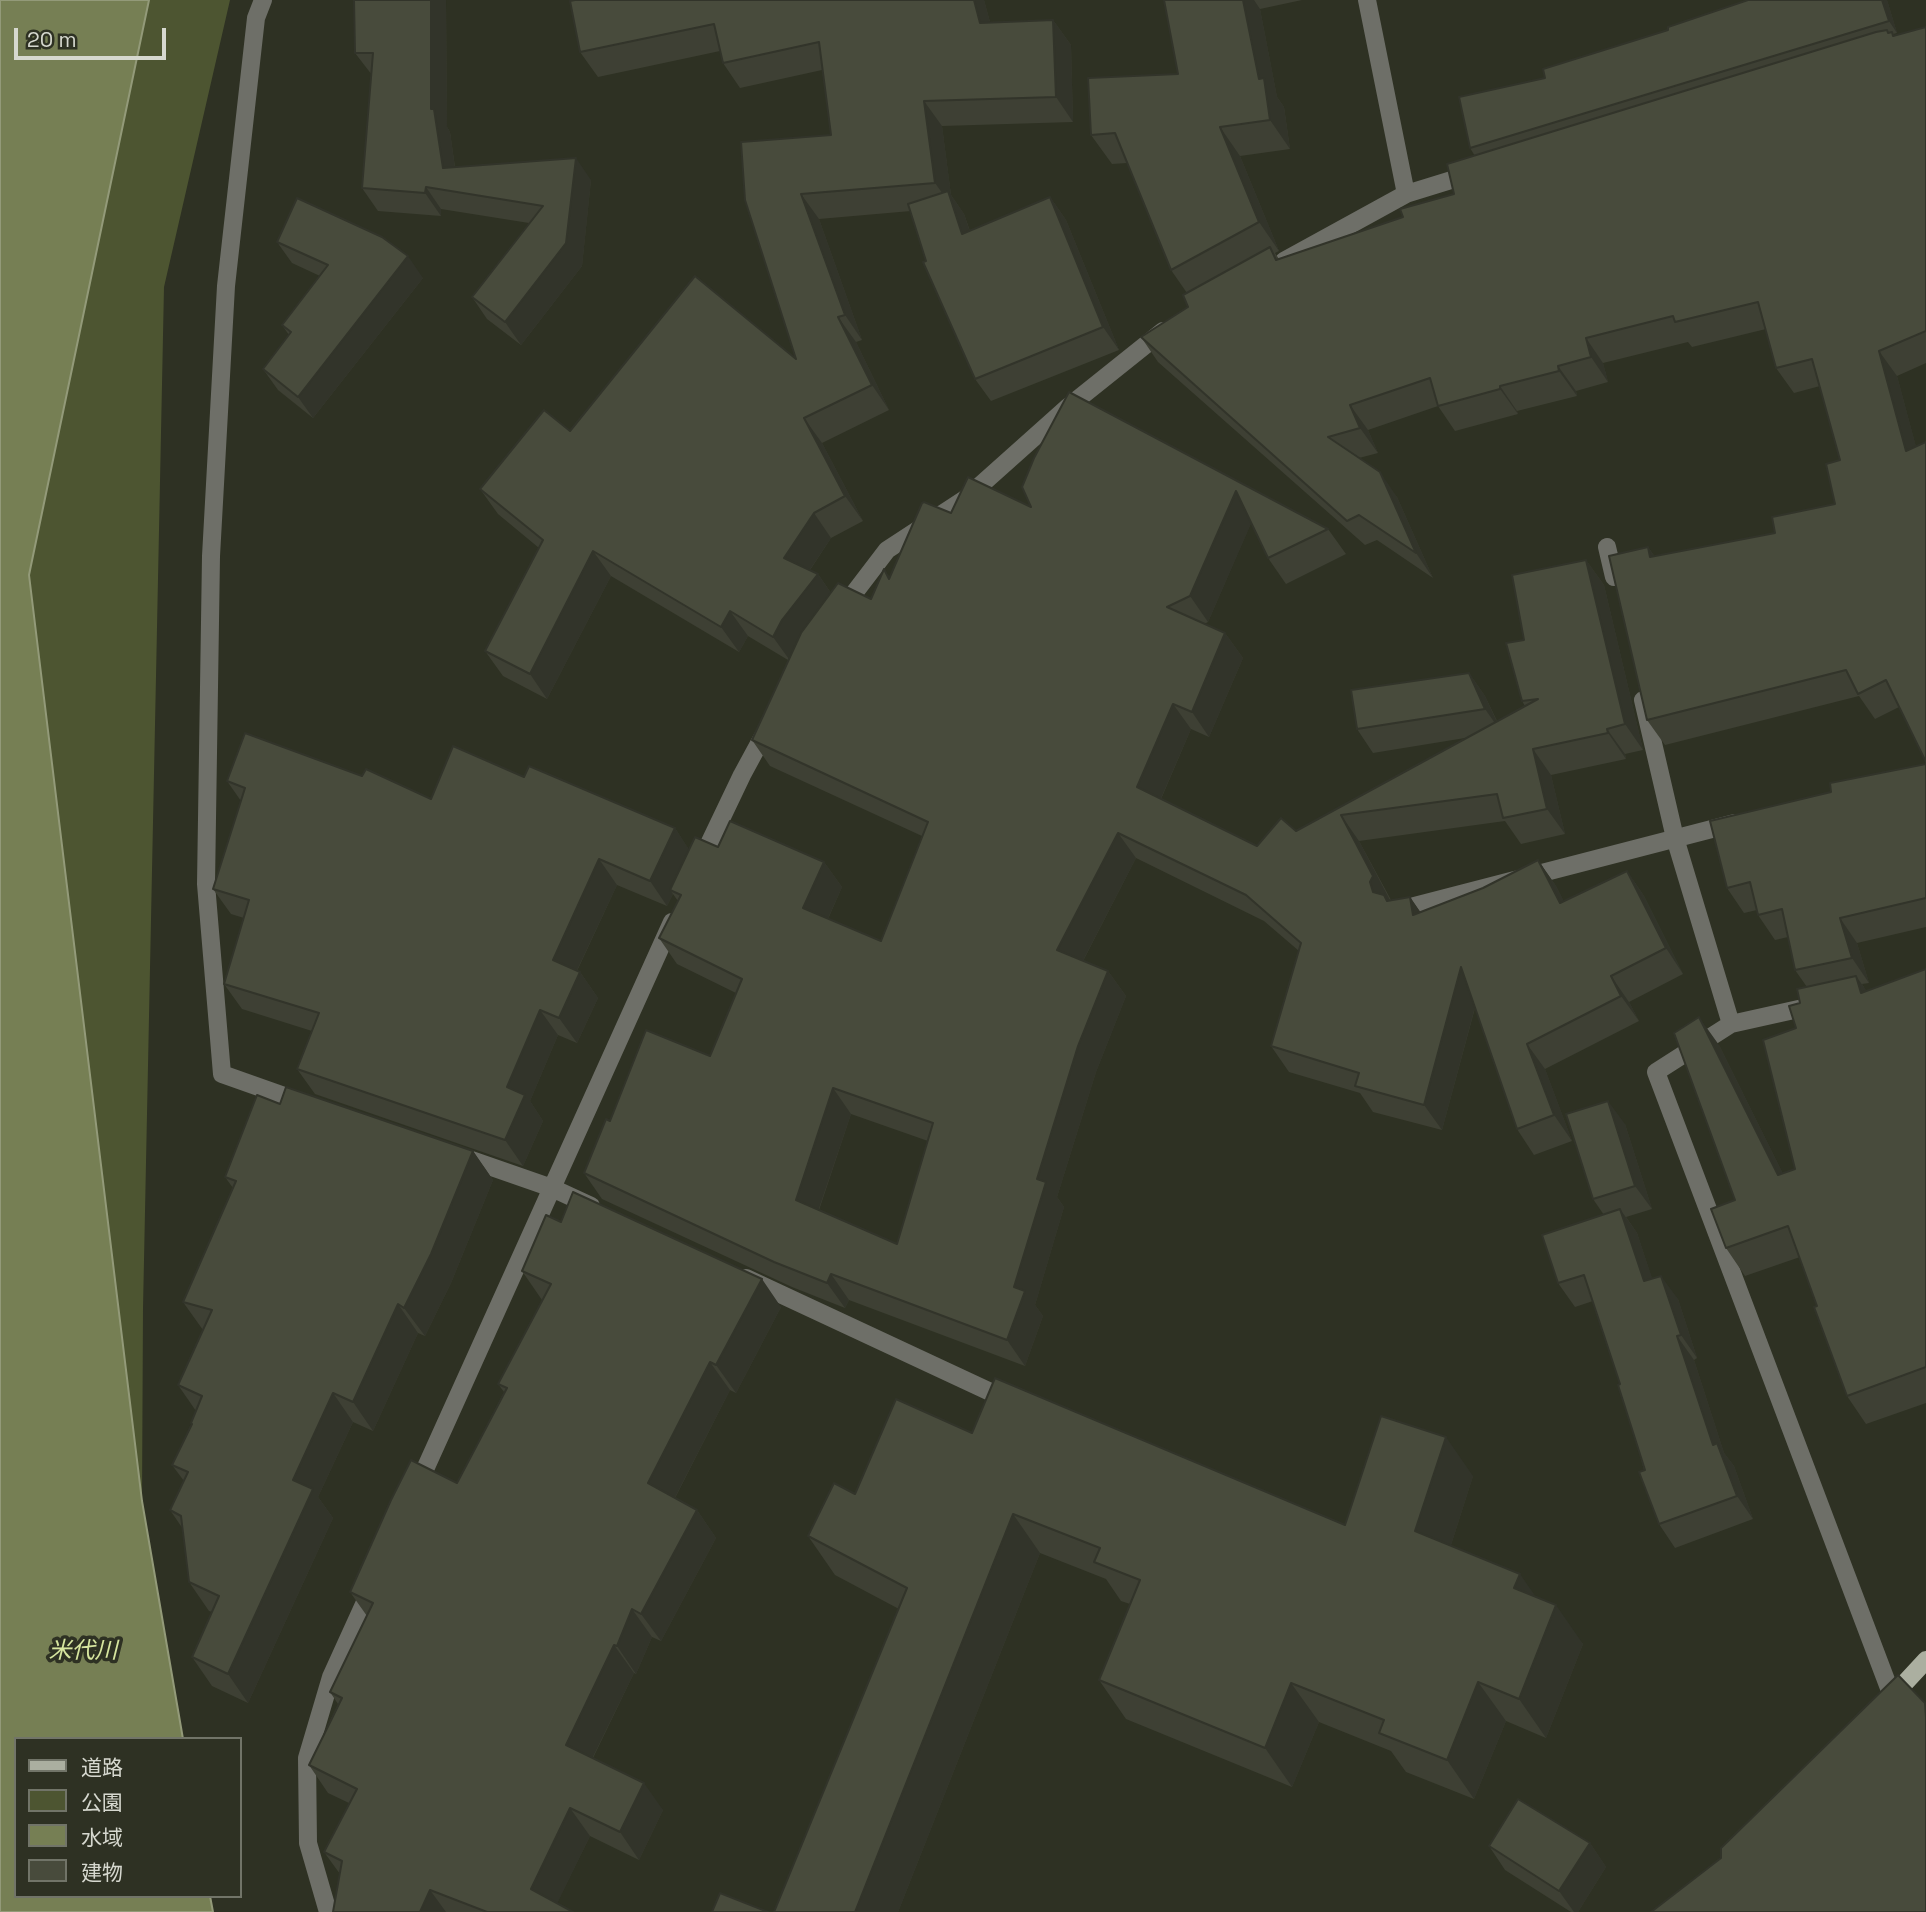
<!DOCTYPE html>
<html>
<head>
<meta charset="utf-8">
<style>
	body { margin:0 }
	#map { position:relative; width:1926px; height:1912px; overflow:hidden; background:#2e3123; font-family:"Space Grotesk","Noto Sans JP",sans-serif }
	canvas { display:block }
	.legend { position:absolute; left:14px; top:1737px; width:228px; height:161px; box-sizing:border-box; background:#2e3123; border:2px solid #717468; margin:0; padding:9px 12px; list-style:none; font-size:21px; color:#d6d8cf }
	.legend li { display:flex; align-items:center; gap:14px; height:35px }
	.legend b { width:35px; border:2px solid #717468 }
	.scale { position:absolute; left:14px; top:28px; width:152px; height:32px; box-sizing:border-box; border:4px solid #d6d8cf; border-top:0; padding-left:9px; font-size:21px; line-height:24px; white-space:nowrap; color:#d6d8cf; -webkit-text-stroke:5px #2e3123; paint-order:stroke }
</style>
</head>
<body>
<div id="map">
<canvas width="1926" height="1912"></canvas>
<ul class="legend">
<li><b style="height:9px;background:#abafa0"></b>道路</li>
<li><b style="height:19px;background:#4d5531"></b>公園</li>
<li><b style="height:19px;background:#767f54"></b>水域</li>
<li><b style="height:19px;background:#484b3c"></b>建物</li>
</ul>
<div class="scale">20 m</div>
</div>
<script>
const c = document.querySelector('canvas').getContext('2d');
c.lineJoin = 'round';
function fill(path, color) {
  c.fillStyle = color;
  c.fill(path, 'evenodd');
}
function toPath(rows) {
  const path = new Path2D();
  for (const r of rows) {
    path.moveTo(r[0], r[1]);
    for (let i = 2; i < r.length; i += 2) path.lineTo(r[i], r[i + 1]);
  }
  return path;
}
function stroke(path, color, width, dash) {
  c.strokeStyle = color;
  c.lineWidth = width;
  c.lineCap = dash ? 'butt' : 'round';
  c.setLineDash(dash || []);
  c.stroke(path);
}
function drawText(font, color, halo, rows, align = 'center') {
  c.font = font + ' "Space Grotesk","Noto Sans JP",sans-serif';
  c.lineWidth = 7;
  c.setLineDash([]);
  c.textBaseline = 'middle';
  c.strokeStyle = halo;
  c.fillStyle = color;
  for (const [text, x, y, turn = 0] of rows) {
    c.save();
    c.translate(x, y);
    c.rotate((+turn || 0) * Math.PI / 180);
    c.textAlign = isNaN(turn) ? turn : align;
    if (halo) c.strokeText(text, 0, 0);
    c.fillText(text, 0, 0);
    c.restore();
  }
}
fill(toPath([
	[149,0,230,0,164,287,143,1308,142,1501,29,575]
]), '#4d5531');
const water = toPath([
	[0,0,149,0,29,575,142,1501,183,1739,16,1739,16,1896,210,1896,213,1912,0,1912,0,0]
]);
fill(water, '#767f54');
stroke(water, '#939a79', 2);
stroke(toPath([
	[263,0,256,18,226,286,211,556,206,884,222,1074,304,1103],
	[1367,0,1406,194],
	[1284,261,1406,194,1474,173],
	[1607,547,1614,577],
	[842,609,887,550,965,499,1068,407,1163,331],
	[1643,700,1675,838,1731,1024],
	[699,865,742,775,768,727],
	[1399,910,1735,823],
	[1812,1006,1731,1024,1656,1072,1892,1696],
	[460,1156,552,1188,591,1206],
	[746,1278,999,1396],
	[417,1487,672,922],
	[328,1912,308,1843,307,1758,331,1677,371,1589]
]), '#6e6f68', 18);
stroke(toPath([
	[1889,1700,1926,1660]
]), '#abafa0', 18);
fill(toPath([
	[354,0,446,0,447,127,450,132,455,167,591,180,582,266,521,345,487,319,472,297,529,223,441,209,441,216,378,211,362,188,372,75,355,53],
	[575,0,984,0,990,22,1053,20,1071,45,1073,122,942,126,951,195,964,214,970,231,1050,197,1066,220,1119,350,991,401,975,379,923,262,926,261,911,211,819,219,862,340,856,342,889,410,822,443,863,521,831,538,810,570,818,574,831,593,838,583,871,599,884,569,890,578,922,503,924,502,951,513,968,477,1031,507,1022,487,1034,458,1069,392,1328,529,1346,554,1286,584,1268,558,1251,523,1208,622,1204,624,1225,633,1243,658,1209,737,1191,729,1161,799,1257,846,1281,818,1296,831,1465,738,1373,753,1357,729,1351,690,1469,673,1485,696,1497,721,1525,706,1522,701,1506,643,1524,640,1512,575,1586,560,1604,585,1643,750,1625,754,1626,759,1551,775,1565,834,1521,844,1505,821,1359,841,1391,900,1410,897,1420,912,1483,888,1538,860,1556,886,1564,902,1627,871,1644,896,1683,974,1629,1002,1639,1021,1545,1069,1572,1141,1534,1155,1517,1129,1475,1008,1442,1130,1373,1112,1360,1093,1289,1072,1271,1046,1299,951,1264,921,1136,858,1083,961,1108,971,1126,996,1096,1072,1057,1197,1064,1207,1035,1305,1043,1316,1025,1366,849,1300,845,1308,792,1287,602,1199,584,1173,606,1119,610,1121,646,1030,710,1056,736,993,677,964,659,938,678,901,673,894,667,906,617,885,577,971,580,972,598,998,577,1043,558,1035,530,1101,543,1121,523,1166,315,1094,297,1069,312,1031,242,1009,224,984,244,918,231,914,213,889,241,801,227,781,245,733,362,776,366,769,431,799,453,746,524,777,529,766,675,828,689,850,695,837,718,847,730,821,824,862,842,887,828,919,881,941,922,836,770,766,752,740,788,660,748,636,739,652,611,576,547,699,503,676,485,651,539,548,498,514,480,489,544,410,570,431,695,276,796,359,745,200,741,142,831,135,822,70,740,88,723,63,720,51,598,77,580,52,570,1],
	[851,1114,928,1141,897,1244,819,1210],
	[1164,0,1302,0,1260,9,1277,97,1284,107,1290,149,1240,156,1279,251,1275,253,1279,259,1403,217,1454,194,1475,156,1470,148,1887,0,1897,33,1893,34,1894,35,1926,27,1926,363,1897,376,1916,447,1899,707,1875,719,1859,696,1665,745,1647,720,1648,547,1655,557,1775,533,1835,504,1840,460,1820,386,1794,393,1776,368,1766,329,1692,347,1688,342,1603,363,1608,382,1576,391,1577,396,1517,411,1518,414,1455,431,1438,406,1368,430,1378,453,1359,458,1397,497,1433,578,1377,540,1365,545,1158,362,1141,337,1188,307,1187,293,1171,270,1127,163,1112,164,1091,135,1178,74],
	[277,242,423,278,313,418,278,390,263,369,289,335,282,325,320,276,292,263],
	[1926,764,1926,927,1857,943,1869,983,1862,984,1866,991,1926,969,1926,1403,1866,1424,1847,1396,1817,1306,1800,1257,1745,1276,1726,1248,1735,1200,1719,1045,1783,1174,1795,1169,1796,1028,1800,1003,1807,987,1795,970,1788,937,1775,940,1758,915,1757,910,1744,913,1727,888,1831,792],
	[280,1104,473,1151,493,1180,451,1283,425,1336,418,1333,373,1431,353,1422,318,1497,333,1518,248,1703,212,1686,192,1657,212,1612,209,1611,189,1582,183,1529,170,1510,184,1481,172,1465,192,1425,191,1423,196,1411,178,1385,203,1330,183,1302,233,1188,225,1177],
	[1625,1124,1652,1209,1626,1217,1637,1233,1652,1279,1678,1299,1697,1358,1694,1360,1724,1453,1734,1466,1753,1519,1675,1548,1659,1524,1620,1384,1593,1301,1575,1307,1558,1283,1604,1215,1593,1199],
	[522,1271,781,1307,736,1393,730,1390,675,1498,697,1510,716,1538,661,1641,652,1637,636,1674,634,1673,593,1758,663,1810,639,1860,590,1836,557,1903,573,1912,333,1912,340,1874,324,1852,349,1803,328,1793,309,1765,338,1704,330,1692,367,1616,350,1592,457,1483,504,1392,498,1384,542,1300],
	[972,1433,1345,1525,1473,1476,1451,1545,1536,1597,1583,1644,1546,1738,1506,1721,1474,1799,1406,1772,1391,1751,1319,1722,1292,1787,1126,1719,1099,1680,1130,1604,1121,1601,1106,1579,1040,1553,898,1912,774,1912,899,1609,835,1575,808,1536,855,1494],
	[1590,1843,1606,1867,1578,1912,1571,1912,1505,1870,1489,1846]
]), '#3e4034');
fill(toPath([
	[431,0,446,0,447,127,450,132,458,190,443,168,431,109],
	[974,0,984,0,997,48,980,23],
	[1243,0,1254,0,1260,9,1277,97,1284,107,1290,149,1270,120,1259,79],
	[1882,0,1887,0,1897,33,1889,21],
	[1053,20,1071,45,1073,122,1056,97],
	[924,101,942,126,951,195,964,214,978,256,962,234,953,208,935,183],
	[1220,127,1240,156,1279,251,1259,222],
	[576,158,591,180,582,266,521,345,505,322],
	[426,187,441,209,441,216,425,193],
	[801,194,819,219,862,340,845,315],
	[1050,197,1066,220,1119,350,1103,327],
	[408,256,423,278,313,418,298,397],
	[838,317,856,342,889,410,872,385],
	[1586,338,1603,363,1608,382,1591,357],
	[1879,351,1897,376,1924,476,1906,451],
	[1558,366,1576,391,1577,396,1559,371],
	[1500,386,1517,411,1518,414,1500,389],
	[1350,405,1368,430,1378,453,1360,428],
	[804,418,822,443,863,521,845,496],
	[1380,472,1397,497,1433,578,1416,553],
	[1236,491,1254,517,1208,622,1190,596],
	[814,513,831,538,801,583,784,558],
	[1648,547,1666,572,1650,557],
	[593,551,611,576,547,699,530,674],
	[1586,560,1604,585,1643,750,1625,724],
	[818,574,835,599,791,662,773,637,782,620],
	[730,611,748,636,739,652,721,627],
	[1225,633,1243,658,1209,737,1192,712],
	[1469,673,1485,696,1502,733,1485,709],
	[1173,704,1191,729,1155,812,1137,787],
	[1607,729,1625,754,1626,759,1608,733],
	[1533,749,1551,775,1565,834,1547,809],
	[1341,815,1359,841,1391,902,1390,904,1373,892,1370,882],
	[675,828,692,854,670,890,673,894,667,906,650,881],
	[1118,833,1136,858,1075,976,1057,950],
	[599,859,617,885,570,985,553,960],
	[1538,860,1556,886,1578,929,1560,903],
	[824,862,842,887,821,934,803,908],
	[1627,871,1644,896,1683,974,1666,948],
	[1410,897,1428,923,1413,915],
	[1840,918,1857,943,1869,983,1852,958],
	[1461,967,1479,992,1442,1130,1424,1105],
	[1108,971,1126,996,1096,1072,1057,1197,1064,1207,1035,1305,1043,1316,1025,1366,1007,1340,1014,1287,1037,1179,1078,1046],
	[580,972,598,998,577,1043,559,1018],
	[1611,976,1629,1002,1639,1021,1621,996],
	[1856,976,1876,1004,1861,993],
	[540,1010,558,1035,530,1101,543,1121,523,1166,505,1140,507,1087],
	[1699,1017,1719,1045,1798,1204,1778,1175],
	[1527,1044,1545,1069,1572,1141,1554,1115],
	[833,1088,851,1114,813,1226,796,1200],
	[1608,1101,1625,1124,1652,1209,1635,1186],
	[473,1151,493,1180,451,1283,425,1336,404,1308],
	[1620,1209,1637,1233,1661,1305,1644,1281],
	[831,1274,849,1300,845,1308,827,1283],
	[1661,1276,1678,1299,1697,1358,1681,1335],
	[762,1279,781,1307,736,1393,716,1365],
	[398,1304,418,1333,373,1431,353,1402],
	[1677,1336,1694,1360,1724,1453,1734,1466,1753,1519,1737,1496,1713,1445],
	[710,1362,730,1390,668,1511,648,1483],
	[333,1393,353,1422,318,1497,333,1518,248,1703,228,1674,293,1480],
	[1446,1437,1473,1476,1443,1570,1415,1531],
	[697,1510,716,1538,661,1641,641,1614],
	[1013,1514,1040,1553,898,1912,855,1912],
	[1520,1574,1547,1613,1514,1588],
	[1556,1605,1583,1644,1546,1738,1519,1699],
	[632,1609,652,1637,636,1674,617,1646],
	[614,1645,634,1673,585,1773,566,1745],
	[1478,1682,1506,1721,1474,1799,1447,1760],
	[1291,1683,1319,1722,1292,1787,1265,1748],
	[644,1783,663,1810,639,1860,620,1832],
	[570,1808,590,1836,553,1912,531,1889],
	[1590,1843,1606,1867,1578,1912,1574,1912,1559,1891],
	[430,1890,446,1912,420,1912]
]), '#32342a');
const building = toPath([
	[354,0,431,0,431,109,434,109,443,168,576,158,566,243,505,322,472,297,543,206,426,187,425,193,362,188,373,53,355,53,354,0],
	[575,0,974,0,980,23,1053,20,1056,97,924,101,935,183,801,194,845,315,838,317,872,385,804,418,845,496,814,513,784,558,818,574,782,620,773,637,730,611,721,627,593,551,530,674,485,651,543,540,480,489,544,410,570,431,695,276,796,359,745,200,741,142,831,135,819,42,723,63,714,24,580,52,570,1,575,0],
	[1164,0,1243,0,1259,79,1264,78,1270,120,1220,127,1259,222,1171,270,1115,133,1091,135,1088,78,1178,74,1164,0],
	[1748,0,1882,0,1889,21,1470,148,1459,97,1545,78,1543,69,1668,30,1668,27,1748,0],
	[1926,27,1926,331,1879,351,1906,451,1926,442,1926,762,1886,680,1858,694,1846,670,1647,720,1609,556,1648,547,1650,557,1775,533,1772,517,1835,504,1826,464,1840,460,1812,359,1776,368,1758,302,1675,322,1673,316,1586,338,1591,357,1558,366,1559,371,1500,386,1500,389,1438,406,1430,378,1350,405,1360,428,1328,437,1380,472,1416,553,1359,515,1347,521,1141,337,1188,307,1183,295,1270,247,1276,260,1403,217,1400,209,1454,194,1447,164,1876,32,1887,30,1888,33,1892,32,1893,36,1926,27],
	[948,191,962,234,1050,197,1103,327,975,379,923,262,926,261,908,204,948,191],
	[297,198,382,237,408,256,298,397,263,369,291,332,282,325,328,265,277,242,297,198],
	[1069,392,1328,529,1268,558,1236,491,1190,596,1167,607,1225,633,1192,712,1173,704,1137,787,1257,846,1281,818,1296,831,1538,699,1522,701,1506,643,1524,640,1512,575,1586,560,1625,724,1607,729,1608,733,1533,749,1547,809,1503,818,1497,794,1341,815,1373,876,1370,882,1373,892,1384,895,1387,901,1410,897,1413,915,1483,888,1538,860,1560,903,1627,871,1666,948,1611,976,1621,996,1527,1044,1554,1115,1517,1129,1461,967,1424,1105,1355,1086,1359,1073,1271,1046,1301,943,1246,895,1118,833,1057,950,1108,971,1078,1046,1037,1179,1046,1182,1014,1287,1025,1291,1007,1340,831,1274,827,1283,774,1262,584,1173,606,1119,610,1121,646,1030,710,1056,742,979,659,938,681,895,670,890,695,837,718,847,730,821,824,862,803,908,881,941,928,822,752,740,801,633,838,583,871,599,884,569,889,579,922,503,924,502,951,513,968,477,1031,507,1022,487,1034,458,1069,392],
	[833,1088,933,1123,897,1244,796,1200,833,1088],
	[1469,673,1485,709,1357,729,1351,690,1469,673],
	[245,733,362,776,366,769,431,799,453,746,524,777,529,766,675,828,650,881,599,859,553,960,580,972,559,1018,540,1010,507,1087,525,1095,505,1140,297,1069,319,1013,224,984,249,900,213,889,245,788,227,781,245,733],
	[1926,764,1926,898,1840,918,1852,958,1795,970,1782,909,1758,915,1750,882,1727,888,1710,821,1831,792,1830,783,1926,764],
	[1926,969,1926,1367,1847,1396,1814,1307,1817,1306,1788,1226,1726,1248,1711,1209,1735,1200,1674,1033,1699,1017,1778,1175,1795,1169,1763,1040,1796,1028,1789,1006,1800,1003,1797,989,1856,976,1861,993,1926,969],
	[286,1087,473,1151,431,1254,404,1308,398,1304,353,1402,333,1393,293,1480,313,1489,228,1674,192,1657,219,1596,189,1582,181,1516,170,1510,188,1472,172,1465,192,1424,191,1423,202,1396,178,1385,212,1310,183,1302,236,1181,225,1177,257,1095,280,1104,286,1087],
	[1608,1101,1635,1186,1593,1199,1566,1114,1608,1101],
	[573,1192,762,1279,716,1365,710,1362,648,1483,697,1510,641,1614,632,1609,617,1646,614,1645,566,1745,644,1783,620,1832,570,1808,531,1889,573,1912,487,1912,430,1890,420,1912,333,1912,342,1861,324,1852,357,1789,309,1765,342,1698,330,1692,373,1603,350,1592,391,1500,411,1460,457,1483,507,1388,498,1384,551,1284,522,1271,546,1215,561,1222,573,1192],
	[1620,1209,1644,1281,1661,1276,1681,1335,1677,1336,1713,1445,1717,1443,1737,1496,1659,1524,1639,1472,1645,1470,1618,1385,1620,1384,1584,1275,1558,1283,1542,1235,1620,1209],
	[995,1378,1345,1525,1381,1416,1446,1437,1415,1531,1520,1574,1514,1588,1556,1605,1519,1699,1478,1682,1447,1760,1379,1733,1384,1720,1291,1683,1265,1748,1099,1680,1140,1580,1094,1562,1100,1548,1013,1514,855,1912,774,1912,907,1588,808,1536,834,1483,855,1494,896,1399,972,1433,995,1378],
	[1898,1675,1925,1703,1926,1717,1926,1912,1651,1912,1721,1858,1721,1848,1898,1675],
	[1518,1799,1590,1843,1559,1891,1489,1846,1518,1799],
	[720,1893,768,1912,712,1912,720,1893]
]);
fill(building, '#484b3c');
stroke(building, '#32342a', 2);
drawText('italic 23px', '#d7e69f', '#2e3123', [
	["米代川",83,1652]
]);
</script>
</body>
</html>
